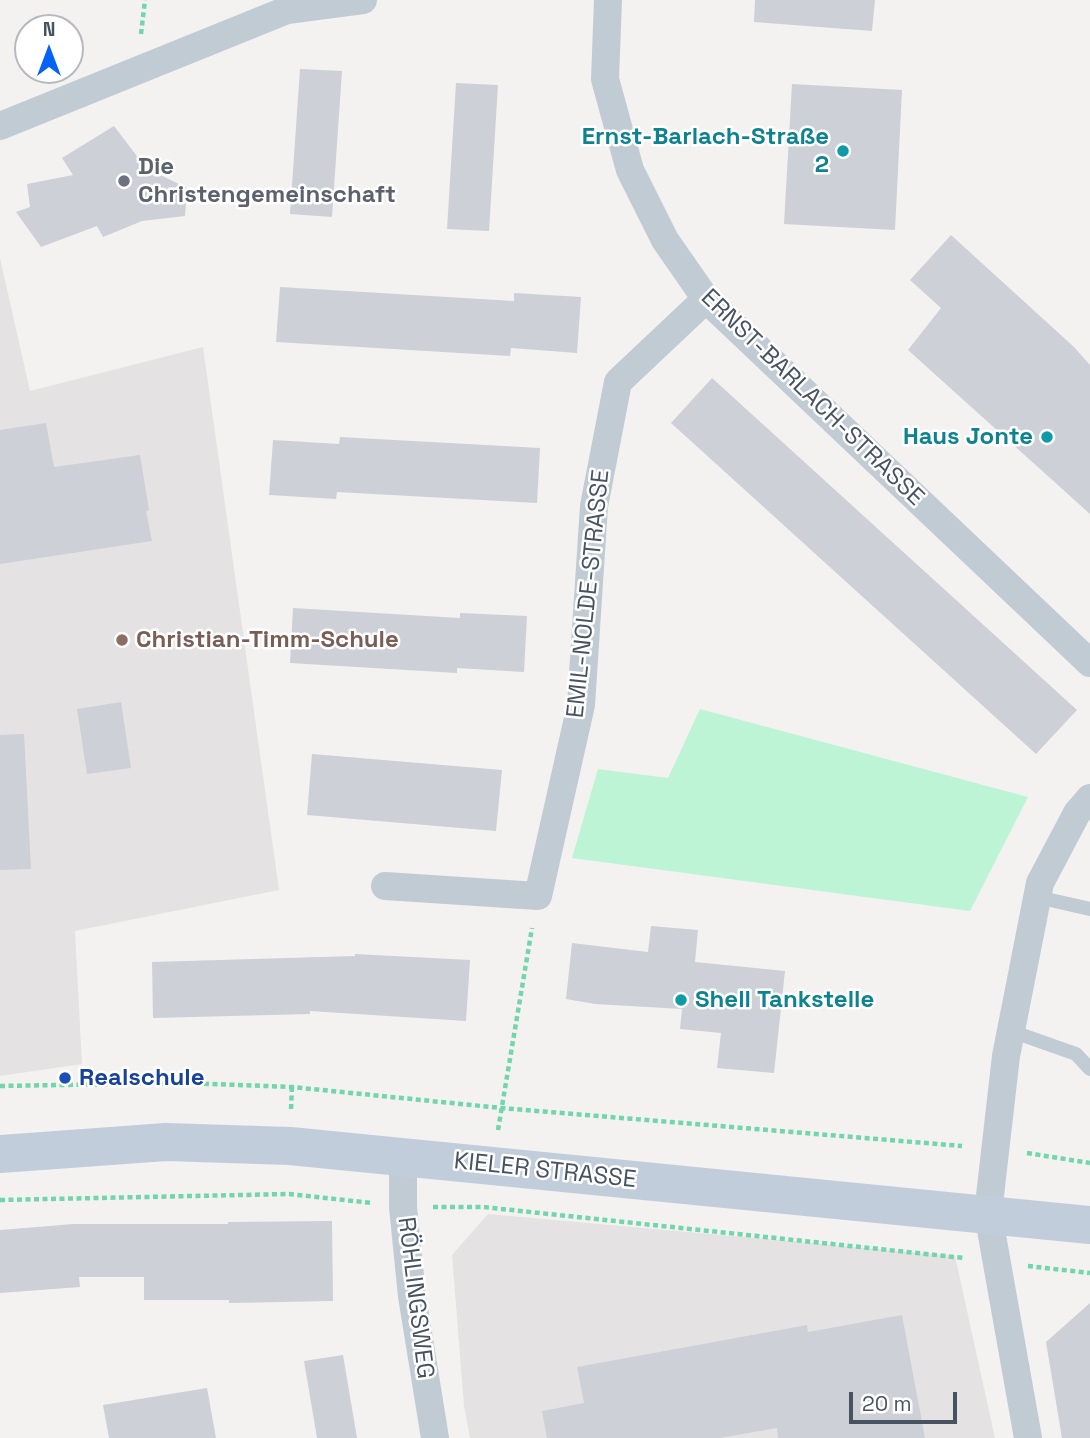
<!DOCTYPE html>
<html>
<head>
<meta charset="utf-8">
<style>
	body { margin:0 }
	#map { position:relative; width:1090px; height:1438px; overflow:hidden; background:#f4f1f1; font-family:"Space Grotesk",sans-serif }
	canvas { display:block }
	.north { position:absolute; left:14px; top:14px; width:70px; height:70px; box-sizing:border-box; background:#fff; border:2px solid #b5bac0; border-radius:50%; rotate:0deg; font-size:19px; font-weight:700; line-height:28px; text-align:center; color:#475361 }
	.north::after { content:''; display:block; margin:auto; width:24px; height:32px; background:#0661f9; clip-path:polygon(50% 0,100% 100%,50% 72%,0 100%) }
	.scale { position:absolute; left:849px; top:1392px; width:108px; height:32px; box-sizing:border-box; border:4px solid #475361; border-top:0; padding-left:9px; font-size:21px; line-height:24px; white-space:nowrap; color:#475361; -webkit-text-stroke:5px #fff; paint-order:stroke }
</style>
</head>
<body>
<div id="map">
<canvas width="1090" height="1438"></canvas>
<div class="north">N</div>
<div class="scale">20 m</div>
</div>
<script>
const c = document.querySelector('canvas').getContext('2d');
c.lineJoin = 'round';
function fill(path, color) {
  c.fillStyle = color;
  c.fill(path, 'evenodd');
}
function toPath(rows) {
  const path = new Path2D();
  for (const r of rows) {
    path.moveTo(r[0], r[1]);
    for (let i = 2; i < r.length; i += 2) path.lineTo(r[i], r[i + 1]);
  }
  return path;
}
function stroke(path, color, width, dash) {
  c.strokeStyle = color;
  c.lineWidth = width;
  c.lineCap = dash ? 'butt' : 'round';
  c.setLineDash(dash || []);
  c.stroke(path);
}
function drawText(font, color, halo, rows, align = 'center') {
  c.font = font + ' "Space Grotesk",sans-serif';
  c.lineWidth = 5;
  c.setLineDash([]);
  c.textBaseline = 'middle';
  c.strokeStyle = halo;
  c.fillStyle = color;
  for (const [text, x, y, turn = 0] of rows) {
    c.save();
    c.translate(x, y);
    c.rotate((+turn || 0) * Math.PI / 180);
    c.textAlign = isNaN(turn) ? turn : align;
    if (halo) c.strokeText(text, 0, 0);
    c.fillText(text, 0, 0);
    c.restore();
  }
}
fill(toPath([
	[0,258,30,391,203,347,279,890,75,931,82,1064,0,1076],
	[488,1214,955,1256,995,1438,470,1438,464,1406,452,1255]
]), '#e5e2e3');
fill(toPath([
	[700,709,1028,797,970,911,572,858,598,769,668,778]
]), '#bdf4d6');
fill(toPath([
	[755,0,875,0,872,31,754,22],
	[300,69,342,71,332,217,290,214],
	[456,83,498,85,489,231,447,229],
	[792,84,902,90,895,230,784,224],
	[114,126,146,168,187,188,185,216,142,221,103,237,97,226,41,247,16,212,30,207,27,184,73,175,62,158],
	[951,235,1074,347,1090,365,1090,514,908,350,941,308,910,280],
	[280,287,514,301,514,293,581,297,577,353,511,348,510,356,276,342],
	[712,378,1077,710,1036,754,671,423],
	[46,423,54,467,140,455,149,510,146,511,152,541,0,564,0,430],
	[340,437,540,448,537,503,337,492,336,499,269,495,273,440,339,444],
	[293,608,460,618,460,613,527,616,524,672,457,668,457,673,290,663],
	[121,702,131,768,87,774,77,709],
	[24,734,31,869,0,870,0,735],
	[312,754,502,770,496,831,307,815],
	[651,926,698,930,695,962,785,971,774,1073,717,1068,721,1033,680,1029,682,1009,595,1004,566,999,572,943,648,952],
	[355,954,470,960,466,1021,310,1011,310,1014,153,1018,152,962,355,956],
	[332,1221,333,1301,229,1303,229,1300,144,1300,144,1277,79,1277,80,1287,0,1293,0,1230,74,1224,228,1224,228,1222],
	[1090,1303,1090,1438,1062,1438,1046,1342],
	[902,1315,925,1438,778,1438,777,1428,720,1438,547,1438,542,1411,584,1403,577,1367,807,1325,808,1332],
	[343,1355,357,1438,317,1438,304,1361],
	[207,1388,216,1438,109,1438,103,1405]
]), '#cdd0d6');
stroke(toPath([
	[141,34,145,0],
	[0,1086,185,1083,292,1087,501,1108,962,1146],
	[291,1109,292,1087],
	[498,1130,532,928],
	[1027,1153,1090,1163],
	[0,1200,289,1194,372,1203],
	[433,1207,483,1207,964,1258],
	[1028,1266,1090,1273]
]), '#71d6ab', 4.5, [5, 3.5]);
stroke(toPath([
	[1037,897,1090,909],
	[1011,1031,1076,1054,1090,1069]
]), '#c1cbd4', 14);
stroke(toPath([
	[608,0,605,79,630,170,665,240,706,299,1090,663],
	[0,126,287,10,363,0],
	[385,886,538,896,581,705,594,506,618,382,706,299],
	[403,1157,403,1207,412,1296,435,1438],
	[1028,1438,988,1213,1006,1056,1040,883,1077,813,1090,798]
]), '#c1cbd4', 28);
stroke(toPath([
	[0,1154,166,1142,290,1146,1090,1225]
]), '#c2cddc', 38);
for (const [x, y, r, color] of [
	[843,151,7,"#0f9aa8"],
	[124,181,7,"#6b7280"],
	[1047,437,7,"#0f9aa8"],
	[122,640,7,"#8d6e63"],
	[681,1000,7,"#0f9aa8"],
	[65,1078,7,"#1a4fb4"]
]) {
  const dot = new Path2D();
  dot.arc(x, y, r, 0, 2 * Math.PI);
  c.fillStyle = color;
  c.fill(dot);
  stroke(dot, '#fff', 2.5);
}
drawText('bold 24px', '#0d838f', '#fff', [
	["Ernst-Barlach-Straße",829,137],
	["2",829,165],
	["Haus Jonte",1033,437],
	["Shell Tankstelle",695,1000,"left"]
], 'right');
drawText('bold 24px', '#5b616d', '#fff', [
	["Die",138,167],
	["Christengemeinschaft",138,195]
], 'left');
drawText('24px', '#475361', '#fff', [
	["ERNST-BARLACH-STRASSE",812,398,44],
	["EMIL-NOLDE-STRASSE",589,594,-84],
	["KIELER STRASSE",545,1171,6],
	["RÖHLINGSWEG",415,1298,83]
]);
drawText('bold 24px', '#785e54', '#fff', [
	["Christian-Timm-Schule",136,640]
], 'left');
drawText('bold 24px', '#164399', '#fff', [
	["Realschule",79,1078]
], 'left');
</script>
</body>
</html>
